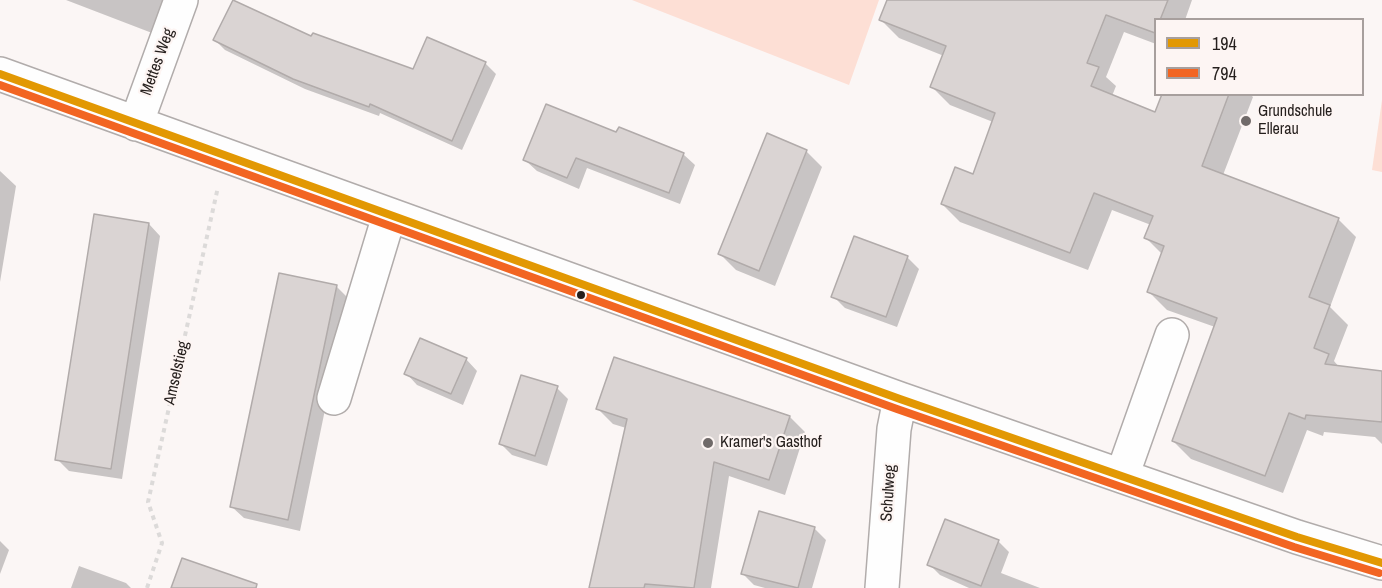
<!DOCTYPE html>
<html>
<head>
<meta charset="utf-8">
<style>
	body { margin:0 }
	#map { position:relative; width:1382px; height:588px; overflow:hidden; background:#fbf6f5; font-family:"Archivo Narrow",sans-serif }
	canvas { display:block }
	.legend { position:absolute; left:1154px; top:18px; width:210px; height:78px; box-sizing:border-box; background:#fdf5f3; border:2px solid #a79f9d; margin:0; padding:8px 10px; list-style:none; font-size:18px; color:#251f1d }
	.legend li { display:flex; align-items:center; gap:12px; height:30px }
	.legend b { width:30px; border:2px solid #a79f9d }
</style>
</head>
<body>
<div id="map">
<canvas width="1382" height="588"></canvas>
<ul class="legend">
<li><b style="height:8px;background:#e29803"></b>194</li>
<li><b style="height:8px;background:#f26522"></b>794</li>
</ul>
</div>
<script>
const c = document.querySelector('canvas').getContext('2d');
c.lineJoin = 'round';
function fill(path, color) {
  c.fillStyle = color;
  c.fill(path, 'evenodd');
}
function toPath(rows) {
  const path = new Path2D();
  for (const r of rows) {
    path.moveTo(r[0], r[1]);
    for (let i = 2; i < r.length; i += 2) path.lineTo(r[i], r[i + 1]);
  }
  return path;
}
function stroke(path, color, width, dash) {
  c.strokeStyle = color;
  c.lineWidth = width;
  c.lineCap = dash ? 'butt' : 'round';
  c.setLineDash(dash || []);
  c.stroke(path);
}
function drawText(font, color, halo, rows, align = 'center') {
  c.font = font + ' "Archivo Narrow",sans-serif';
  c.lineWidth = 4.5;
  c.setLineDash([]);
  c.textBaseline = 'middle';
  c.strokeStyle = halo;
  c.fillStyle = color;
  for (const [text, x, y, turn = 0] of rows) {
    c.save();
    c.translate(x, y);
    c.rotate((+turn || 0) * Math.PI / 180);
    c.textAlign = isNaN(turn) ? turn : align;
    if (halo) c.strokeText(text, 0, 0);
    c.fillText(text, 0, 0);
    c.restore();
  }
}
fill(toPath([
	[632,0,879,0,849,85],
	[1382,100,1382,172,1372,170]
]), '#fddfd5');
fill(toPath([
	[66,0,164,0,152,33],
	[888,0,1192,0,1185,20,1156,20,1156,44,1124,32,1106,77,1116,86,1112,96,1156,114,1164,94,1250,94,1253,97,1223,175,1338,219,1356,237,1330,307,1348,325,1334,361,1340,368,1382,373,1382,444,1375,437,1324,432,1323,436,1307,430,1283,493,1191,459,1173,441,1215,327,1167,310,1149,292,1163,255,1146,238,1151,225,1112,210,1088,270,960,222,942,204,974,176,993,122,950,105,932,87,944,56,899,38,881,20],
	[234,1,312,38,414,71,485,63,496,74,462,150,380,113,379,116,305,89,225,50,215,40],
	[806,151,822,167,775,286,736,270,720,254],
	[683,154,695,165,680,204,587,168,579,189,537,171,525,160],
	[0,171,16,186,0,282],
	[149,224,160,236,122,479,69,471,57,459],
	[907,257,919,269,897,327,845,308,833,296],
	[280,275,337,287,348,298,300,531,244,518,232,507],
	[466,359,477,371,463,405,417,385,406,373],
	[557,388,568,399,547,466,512,455,501,444],
	[598,409,790,417,805,432,785,495,729,476,711,588,591,588,626,428,613,424],
	[814,528,826,540,812,588,765,588,754,585,742,573],
	[0,541,9,550,0,574],
	[998,541,1009,552,1001,573,1040,588,969,588,940,575,929,564],
	[79,566,126,583,131,588,71,588]
]), '#0003');
const building = toPath([
	[233,0,311,36,313,33,413,69,427,37,486,62,452,141,370,104,369,107,293,79,213,40,233,0],
	[887,0,1168,0,1160,20,1155,20,1155,33,1106,15,1087,63,1099,67,1091,86,1155,112,1162,94,1229,94,1202,166,1339,218,1309,297,1330,305,1314,348,1329,354,1325,364,1382,371,1382,422,1306,415,1305,419,1289,413,1265,476,1172,441,1217,318,1147,292,1164,246,1144,238,1153,216,1094,193,1070,253,941,204,955,167,973,174,995,113,930,87,946,46,879,20,887,0],
	[546,104,616,132,619,127,684,153,669,193,576,158,567,178,523,160,546,104],
	[767,133,807,150,759,271,718,254,767,133],
	[94,214,149,223,111,469,55,460,94,214],
	[854,236,908,256,886,317,831,297,854,236],
	[279,273,337,285,288,520,230,507,279,273],
	[420,338,467,358,451,394,404,374,420,338],
	[614,357,790,416,769,480,714,462,694,588,645,584,644,588,589,588,627,419,596,409,614,357],
	[521,375,558,386,535,456,499,444,521,375],
	[759,511,815,527,798,588,741,574,759,511],
	[945,519,999,540,981,586,927,565,945,519],
	[182,558,257,584,256,588,171,588,182,558]
]);
fill(building, '#dad4d3');
stroke(building, '#b1abaa', 1.5);
const minor = toPath([
	[0,74,900,399,1297,537,1382,563],
	[136,124,181,0],
	[334,398,389,216],
	[1122,476,1172,335],
	[882,588,894,429,900,399]
]);
stroke(minor, '#b1acab', 36);
stroke(toPath([
	[147,588,162,543,148,502,218,187]
]), '#dcdad9', 4, [4.5, 4.5]);
stroke(minor, '#fefefe', 33);
stroke(toPath([
	[0,74,900,399,1297,537,1382,563]
]), '#e29803', 8);
stroke(toPath([
	[0,85,897,409,1294,547,1379,573]
]), '#f26522', 8);
for (const [x, y, r, color] of [
	[1246,121,6,"#706a69"],
	[581,295,5,"#251f1d"],
	[708,443,6,"#706a69"]
]) {
  const dot = new Path2D();
  dot.arc(x, y, r, 0, 2 * Math.PI);
  c.fillStyle = color;
  c.fill(dot);
  stroke(dot, '#fdf5f3', 2);
}
drawText('16px', '#251f1d', '#fdf5f3', [
	["Mettes Weg",158,62,-70],
	["Amselstieg",177,373,-77],
	["Schulweg",889,493,-86]
]);
drawText('16px', '#251f1d', '#fdf5f3', [
	["Grundschule",1258,112],
	["Ellerau",1258,130],
	["Kramer's Gasthof",720,443]
], 'left');
</script>
</body>
</html>
